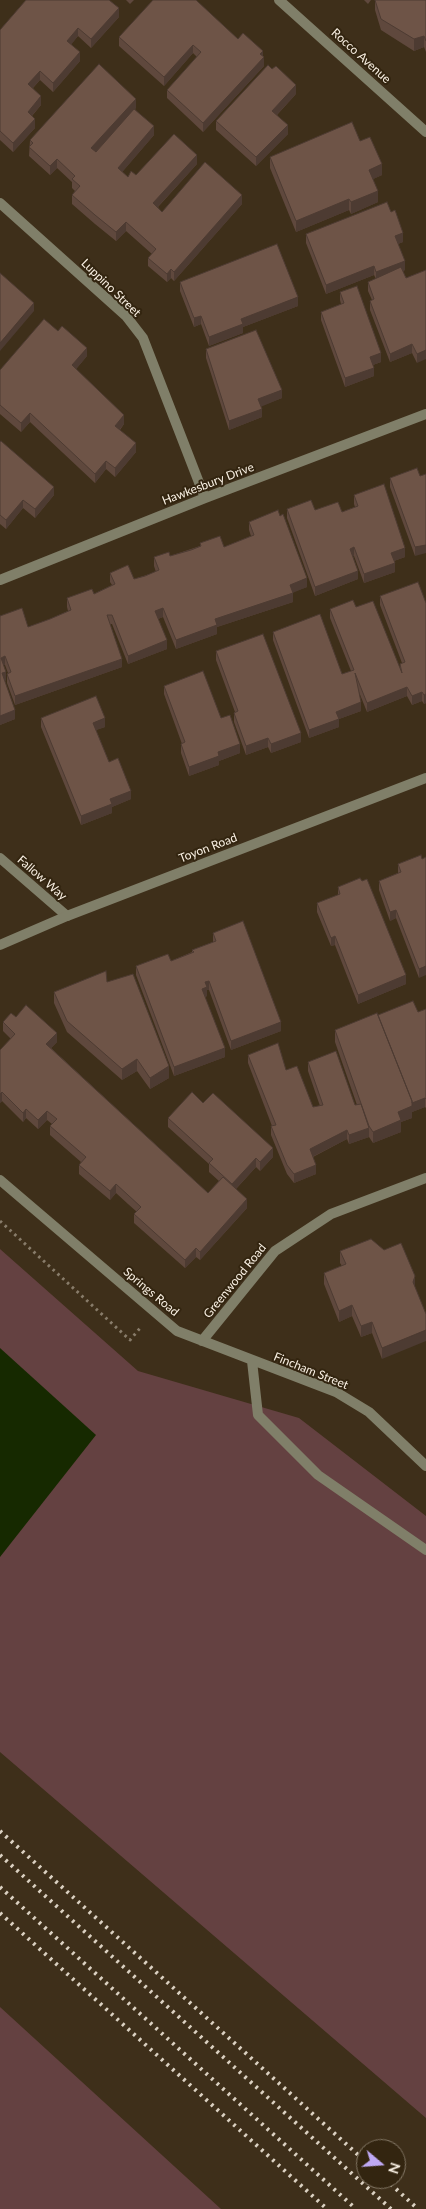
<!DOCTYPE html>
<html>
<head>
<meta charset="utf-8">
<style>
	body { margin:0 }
	#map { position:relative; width:426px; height:2209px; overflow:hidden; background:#3e2f1a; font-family:Lato,sans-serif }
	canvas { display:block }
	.north { position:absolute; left:356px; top:2139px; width:50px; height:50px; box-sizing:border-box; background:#332510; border:1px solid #837765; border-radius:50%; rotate:108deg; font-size:14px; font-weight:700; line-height:20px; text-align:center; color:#faf1e4 }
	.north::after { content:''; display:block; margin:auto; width:18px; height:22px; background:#bfa9f4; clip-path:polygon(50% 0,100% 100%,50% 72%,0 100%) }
</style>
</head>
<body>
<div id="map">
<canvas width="426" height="2209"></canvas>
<div class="north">N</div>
</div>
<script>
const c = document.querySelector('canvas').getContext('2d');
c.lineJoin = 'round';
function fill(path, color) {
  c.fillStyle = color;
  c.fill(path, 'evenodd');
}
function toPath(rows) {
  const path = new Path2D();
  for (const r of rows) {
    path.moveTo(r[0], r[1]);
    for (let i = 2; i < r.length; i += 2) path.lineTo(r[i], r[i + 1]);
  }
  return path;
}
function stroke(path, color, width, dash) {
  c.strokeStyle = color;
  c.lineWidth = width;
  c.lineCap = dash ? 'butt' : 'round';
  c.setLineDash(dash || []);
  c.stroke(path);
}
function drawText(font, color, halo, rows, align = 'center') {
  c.font = font + ' Lato,sans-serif';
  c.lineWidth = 4;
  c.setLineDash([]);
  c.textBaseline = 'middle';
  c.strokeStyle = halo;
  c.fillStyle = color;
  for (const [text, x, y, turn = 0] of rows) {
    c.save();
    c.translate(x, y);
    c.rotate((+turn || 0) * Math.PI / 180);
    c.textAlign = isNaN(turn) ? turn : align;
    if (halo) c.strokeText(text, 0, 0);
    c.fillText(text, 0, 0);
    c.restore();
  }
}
fill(toPath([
	[0,1249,138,1371,299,1418,426,1516,426,2118,0,1752],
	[0,2007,221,2209,0,2209]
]), '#644141');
fill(toPath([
	[0,1348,96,1435,0,1557]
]), '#162900');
stroke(toPath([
	[0,1221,130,1340,141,1327]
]), '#887c6a', 3, [2.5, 4]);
stroke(toPath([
	[0,858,67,916]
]), '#807f69', 10);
stroke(toPath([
	[279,0,426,132],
	[0,203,126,316,143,338,205,498],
	[0,580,205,498,426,414],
	[0,1180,177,1331,336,1392,369,1412,426,1466],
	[202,1341,275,1251,331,1214,426,1178],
	[252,1361,258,1415,318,1475,426,1550]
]), '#807f69', 10);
stroke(toPath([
	[0,945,67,916,426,778]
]), '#807f69', 10);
stroke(toPath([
	[0,1831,366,2162],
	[0,1855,391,2209],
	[0,1887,356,2209],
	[0,1913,327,2209],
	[385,2179,418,2209]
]), '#dbd1c2', 4, [2.5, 5]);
fill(toPath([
	[26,0,110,0,110,1,119,17,91,48,78,36,71,44,80,61,53,92,40,80,33,88,41,105,32,116,35,128,13,152,0,140,0,30],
	[126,0,134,0,130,4],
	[364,0,371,0,368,4],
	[375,0,426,0,426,52,424,47,414,51,381,30,375,10],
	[119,37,238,39,263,56,264,66,203,132,167,98,167,90,197,57,193,53,164,86,119,46],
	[296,94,277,115,288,134,256,166,216,130,216,121],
	[136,108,135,109,154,135,122,172,128,177,197,164,158,207,162,212,242,204,174,281,171,278,167,282,148,266,148,258,152,254,126,231,116,241,95,224,72,204,72,195,75,191,72,188,72,182,57,168,50,175,29,156,30,140],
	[360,141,382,175,373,179,378,202,351,214,349,210,296,232,270,168,270,157],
	[306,234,403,242,398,244,405,270,403,271,406,278,426,270,417,363,412,353,390,362,370,310,370,301,372,300,368,291,368,282,376,279,374,275,326,294,306,243],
	[180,282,298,306,243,327,243,333,209,346,201,324,194,327,180,291],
	[340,292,381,362,373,365,374,376,345,387,321,320,321,312,341,304,340,300],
	[206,349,282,398,261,406,262,417,229,430,206,358],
	[87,356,76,369,124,424,120,430,136,452,115,477,106,469,95,483,30,422,21,432,0,414,0,370],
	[0,442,54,495,35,518,23,508,6,529,0,524],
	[417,468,415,556,390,487,390,478],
	[354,495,405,557,394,561,395,572,364,583,354,556,353,556,358,579,315,596,287,518,287,509,342,512,355,507,354,504],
	[249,522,307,587,293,592,293,602,217,627,217,634,176,649,163,617,158,619,167,649,128,664,112,624,110,624,122,667,15,705,7,683,7,674,8,673,5,665,3,665,6,680,5,681,15,719,0,725,0,616,28,627,50,619,68,611,67,607,67,598,94,594,112,585,110,582,110,573,134,579,156,572,154,566,154,557,170,556,200,546,200,543,224,547,251,536,249,530],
	[380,596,426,603,426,703,424,704,422,701,412,705,407,696,367,712,359,692,361,711,339,719,339,727,309,738,273,640,273,632,342,674,351,671,330,618,330,609,356,607,400,668,400,664,402,663,380,605],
	[216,651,301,742,271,753,268,747,246,755,234,722,234,713,235,712,216,660],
	[164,686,221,718,240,753,219,761,219,765,189,776,181,753,181,744,182,744,164,694],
	[41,718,105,727,96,730,109,762,131,799,112,807,112,813,81,825,41,727],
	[422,859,419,978,396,918,390,921,379,890,379,881,398,873,398,864],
	[338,887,406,984,358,1004,335,945,331,946,317,912,317,903,338,895],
	[213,933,281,1031,231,1050,209,990,207,990,207,996,205,997,225,1057,174,1076,136,975,136,966,171,961,192,952,192,950,213,942],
	[107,982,169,1078,150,1089,137,1071,122,1080,67,1032,54,1003,54,992],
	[426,1009,426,1108,425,1107,412,1112,412,1118,401,1122,401,1132,373,1143,369,1137,349,1144,347,1139,313,1157,316,1174,294,1183,287,1174,271,1135,271,1126,272,1126,248,1063,248,1055,286,1070,313,1107,320,1106,308,1071,308,1062,355,1105,357,1105,335,1042,335,1030,378,1015,418,1012],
	[16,1017,57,1042,51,1048,208,1193,219,1181,209,1172,209,1164,168,1127,168,1118,203,1103,273,1157,260,1171,256,1167,236,1189,247,1208,200,1260,196,1257,185,1268,134,1223,134,1214,137,1212,128,1204,116,1193,110,1200,79,1174,79,1165,81,1162,50,1135,50,1126,52,1124,47,1120,38,1129,26,1118,23,1122,2,1101,0,1103,11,1039,3,1031,3,1022],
	[384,1250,382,1359,372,1333,361,1337,352,1316,339,1322,324,1284,324,1273,342,1266,340,1263,340,1251]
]), '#5f483d');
fill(toPath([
	[119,8,119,17,91,48,91,39],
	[78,28,78,36,67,50,67,41],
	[424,36,424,47,414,51,414,39],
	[193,45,193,53,164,86,164,77],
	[263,51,263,59,264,57,264,66,203,132,203,123],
	[80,52,80,61,53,92,53,83],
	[40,71,40,80,28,93,28,84],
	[296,85,296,94,272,120,272,111],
	[41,96,41,105,28,120,28,112],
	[136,99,136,108,91,157,91,148],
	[35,119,35,128,13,152,13,143],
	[288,125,288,134,256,166,256,157],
	[154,126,154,135,118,177,118,168],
	[197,155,197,164,153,212,153,203],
	[57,159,57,168,50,175,50,166],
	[382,164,382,175,369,181,369,170],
	[378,191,378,202,351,214,351,202],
	[242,195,242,204,174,281,174,272],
	[349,199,349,210,296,232,296,221],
	[126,222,126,231,116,241,116,232],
	[403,233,403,242,395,245,395,236],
	[405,261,405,270,376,281,376,272],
	[374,266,374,275,326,294,326,285],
	[171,269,171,278,167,282,167,274],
	[298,297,298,306,243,327,243,333,209,346,209,337,241,319],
	[34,303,34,311,0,351,0,343],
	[201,316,201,324,194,327,194,318],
	[412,344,412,353,390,362,390,354],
	[87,348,87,356,72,374,72,365],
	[426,350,426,359,417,363,417,354],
	[381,353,381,362,370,366,370,357],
	[374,368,374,376,345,387,345,378],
	[282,390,282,398,258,408,258,399],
	[262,409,262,417,229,430,229,421],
	[30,413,30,422,21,432,21,423],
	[124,415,124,424,115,435,115,426],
	[136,443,136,452,115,477,115,468],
	[106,461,106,469,95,483,95,474],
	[54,487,54,495,35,518,35,509],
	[23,500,23,508,6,529,6,520],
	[426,545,426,553,415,556,415,547],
	[354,547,354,556,350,558,350,549],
	[405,548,405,557,391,562,391,553],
	[395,563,395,572,364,583,364,574],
	[358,571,358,579,315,596,315,587],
	[307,578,307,587,290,594,290,585],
	[293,593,293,602,217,627,217,634,176,649,176,640,215,619],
	[163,608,163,617,155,620,155,611],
	[167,640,167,649,128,664,128,656],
	[5,656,5,665,1,666,1,658],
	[122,659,122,667,15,705,15,696],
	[6,672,6,680,2,681,2,673],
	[407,687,407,696,367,712,367,703],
	[422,692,422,701,412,705,412,696],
	[426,694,426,703,424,704,424,695],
	[361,702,361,711,339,719,339,727,309,738,309,730,336,712],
	[15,710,15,719,0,725,0,716],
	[105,718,105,727,93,731,93,723],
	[301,733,301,742,271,753,271,744],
	[268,738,268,747,246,755,246,746],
	[240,744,240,753,219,761,219,765,189,776,189,767,218,752],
	[131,791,131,799,112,807,112,813,81,825,81,816,110,799],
	[396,910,396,918,390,921,390,912],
	[335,936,335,945,331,946,331,938],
	[426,966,426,975,419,978,419,969],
	[406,975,406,984,358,1004,358,995],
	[209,981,209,990,207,990,207,996,202,998,202,989,205,982],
	[281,1022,281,1031,231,1050,231,1041],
	[57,1033,57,1042,46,1053,46,1044],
	[225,1048,225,1057,174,1076,174,1067],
	[137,1059,137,1071,122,1080,122,1069],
	[169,1066,169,1078,150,1089,150,1078],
	[2,1092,2,1101,0,1103,0,1094],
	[425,1098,425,1107,412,1112,412,1118,401,1122,401,1132,373,1143,373,1132,412,1101],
	[26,1109,26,1118,23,1122,23,1113],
	[47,1111,47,1120,38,1129,38,1120],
	[369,1128,369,1137,349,1144,349,1135],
	[347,1130,347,1139,310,1158,310,1149],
	[273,1148,273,1157,260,1171,260,1162],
	[256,1158,256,1167,232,1193,232,1184],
	[316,1165,316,1174,294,1183,294,1174],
	[116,1184,116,1193,110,1200,110,1191],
	[247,1199,247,1208,200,1260,200,1252],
	[196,1248,196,1257,185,1268,185,1260],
	[415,1276,415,1287,413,1282],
	[352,1305,352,1316,339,1322,339,1311],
	[372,1322,372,1333,361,1337,361,1326],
	[426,1330,426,1341,382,1359,382,1348]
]), '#4d3b32');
const building = toPath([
	[26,0,109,0,119,8,91,39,78,28,67,41,80,52,53,83,40,71,28,84,41,96,28,112,35,119,13,143,0,131,0,30,26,0],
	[153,0,196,0,238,39,243,33,263,51,260,54,264,57,203,123,167,90,201,52,193,45,164,77,119,37,153,0],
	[375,0,426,0,426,41,424,36,414,39,381,19,375,0],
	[99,64,136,99,91,148,96,152,134,109,154,126,118,168,128,177,131,171,136,175,174,134,197,155,153,203,162,212,205,162,242,195,174,272,171,269,167,274,148,258,156,249,126,222,116,232,95,215,72,195,80,186,72,179,75,176,57,159,50,166,29,147,33,143,30,140,99,64],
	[268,65,272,69,276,66,296,85,272,111,288,125,256,157,216,121,268,65],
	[352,122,360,141,370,137,382,164,369,170,378,191,351,202,349,199,296,221,270,157,352,122],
	[387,202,391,212,395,210,403,233,395,236,405,261,376,272,374,266,326,285,306,234,387,202],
	[277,244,298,297,241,319,243,324,209,337,201,316,194,318,180,282,277,244],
	[401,267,406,278,426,270,426,350,417,354,412,344,390,354,370,301,374,299,368,282,401,267],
	[0,273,34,303,0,343,0,273],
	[357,286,381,353,370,357,374,368,345,378,321,312,344,303,340,292,357,286],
	[44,319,58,331,62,326,87,348,72,365,124,415,115,426,136,443,115,468,106,461,95,474,30,413,21,423,0,405,0,370,44,319],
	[256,330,282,390,258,399,262,409,229,421,206,349,256,330],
	[1,441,54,487,35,509,23,500,6,520,0,515,0,442,1,441],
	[417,468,420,476,426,474,426,545,415,547,390,478,417,468],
	[384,484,405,548,391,553,395,563,364,574,354,547,350,549,358,571,315,587,287,509,311,500,315,510,338,502,342,512,358,506,354,495,384,484],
	[278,510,280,516,283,514,307,578,290,585,293,593,215,619,217,625,176,640,163,608,155,611,167,640,128,656,112,615,107,615,122,659,15,696,7,674,11,672,5,656,1,658,6,672,2,673,15,710,0,716,0,616,22,608,28,627,50,619,71,610,67,598,92,589,94,594,115,584,110,573,128,565,134,579,145,576,159,570,154,557,169,552,170,556,191,550,201,546,200,543,220,536,224,547,254,535,249,522,278,510],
	[418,582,426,603,426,694,424,695,422,692,412,696,407,687,367,703,355,673,361,702,336,712,339,719,309,730,273,632,320,614,342,674,354,670,330,609,353,600,356,607,373,601,402,673,400,664,405,662,380,596,418,582],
	[263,634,301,733,271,744,268,738,246,746,234,713,238,711,216,651,263,634],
	[203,671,221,718,230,715,240,744,218,752,219,756,189,767,181,744,185,742,164,686,203,671],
	[96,696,105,718,93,723,109,762,118,758,131,791,110,799,112,804,81,816,41,718,96,696],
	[421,855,422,859,426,857,426,966,419,969,396,910,390,912,379,881,401,872,398,864,421,855],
	[360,878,362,881,367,879,406,975,358,995,335,936,331,938,317,903,340,894,338,887,360,878],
	[243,921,281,1022,231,1041,209,981,205,982,207,987,202,989,225,1048,174,1067,136,966,168,954,171,961,194,952,192,950,216,941,213,933,243,921],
	[106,971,107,982,133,974,169,1066,150,1078,137,1059,122,1069,67,1021,54,992,106,971],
	[413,1001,418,1012,426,1009,426,1099,425,1098,412,1103,412,1101,378,1015,413,1001],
	[26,1005,57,1033,46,1044,208,1193,223,1177,247,1199,200,1252,196,1248,185,1260,134,1214,141,1207,128,1195,116,1184,110,1191,79,1165,86,1157,50,1126,57,1119,47,1111,38,1120,26,1109,23,1113,2,1092,0,1094,0,1050,15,1034,3,1022,11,1013,16,1017,26,1005],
	[377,1013,412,1101,412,1106,398,1112,401,1120,373,1132,369,1126,335,1030,377,1013],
	[278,1043,286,1070,297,1066,313,1107,323,1105,308,1062,336,1051,355,1105,361,1104,369,1128,349,1135,347,1130,310,1149,316,1165,294,1174,287,1165,271,1126,276,1125,248,1055,278,1043],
	[192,1092,203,1103,213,1093,273,1148,260,1162,256,1158,232,1184,209,1163,213,1159,168,1118,192,1092],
	[371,1239,384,1250,401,1243,415,1276,413,1282,426,1314,426,1330,382,1348,372,1322,361,1326,352,1305,339,1311,324,1273,346,1264,340,1251,371,1239]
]);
fill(building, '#6e5447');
stroke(building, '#4d3b32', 1);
drawText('12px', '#faf1e4', '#332510', [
	["Rocco Avenue",361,56,42],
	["Luppino Street",111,288,44],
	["Hawkesbury Drive",208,484,-21],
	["Toyon Road",208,848,-21],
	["Fallow Way",42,878,41],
	["Greenwood Road",235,1281,-51],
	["Springs Road",151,1292,40],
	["Fincham Street",311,1371,22]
]);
</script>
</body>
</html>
